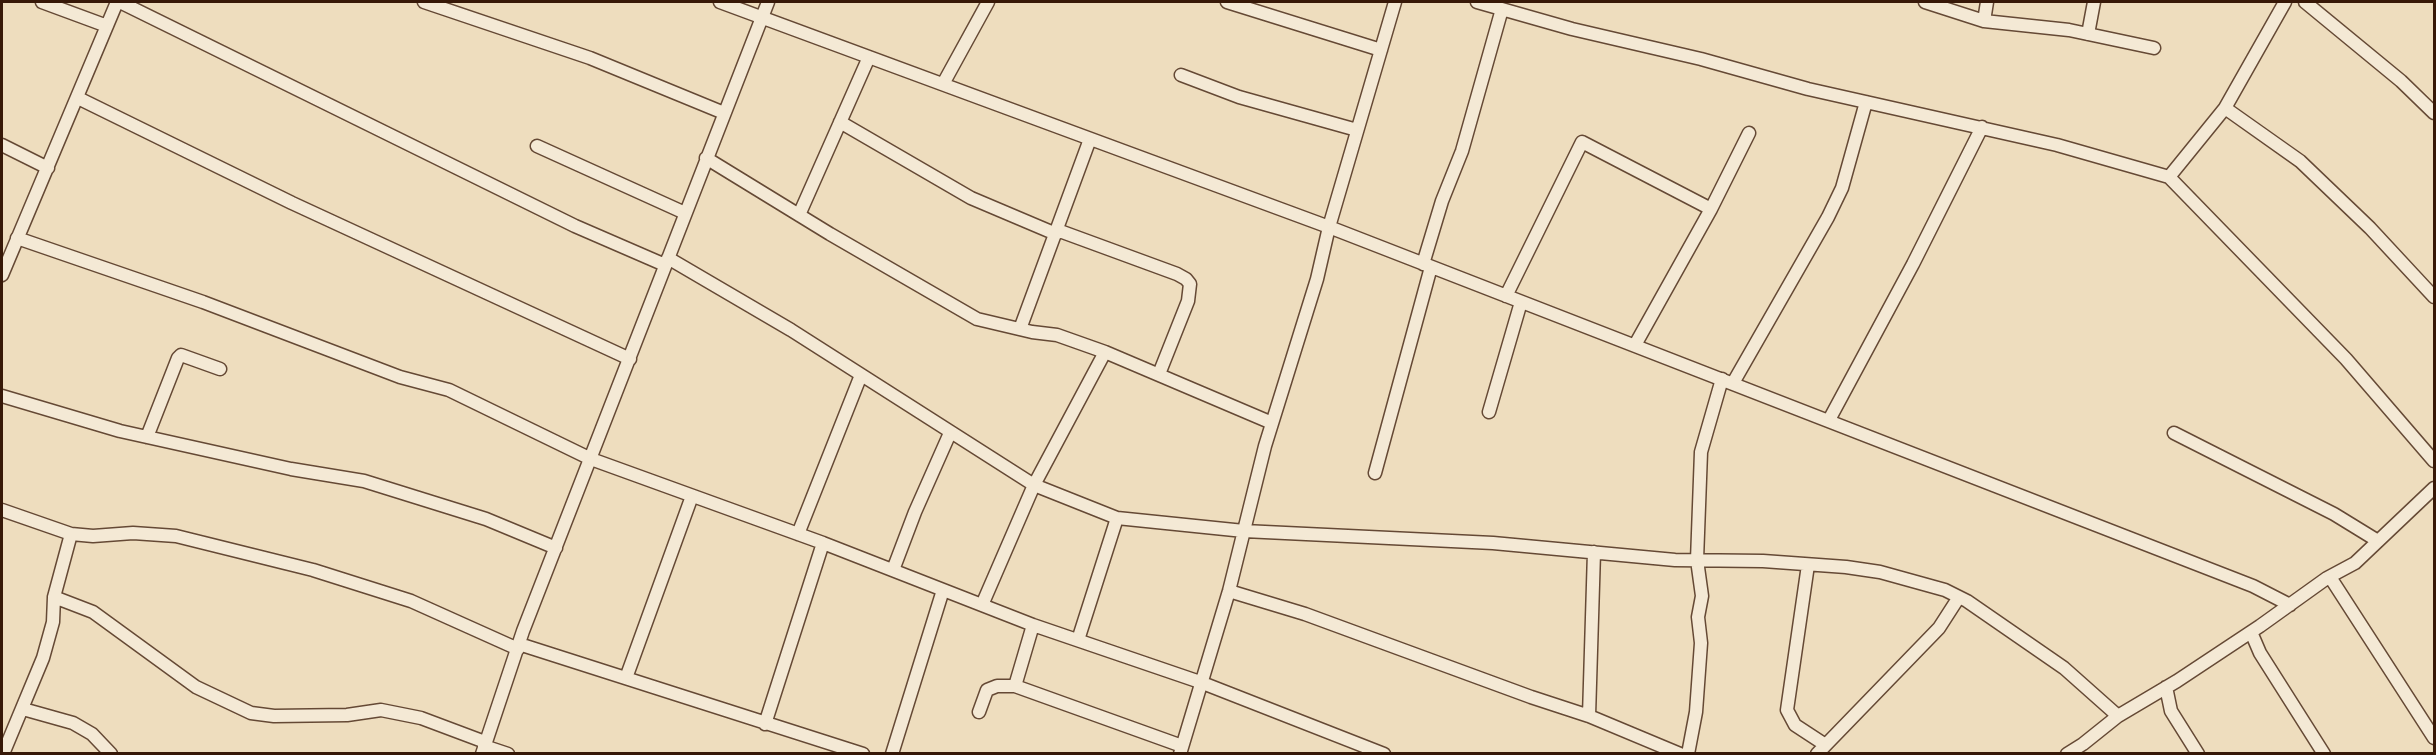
<!DOCTYPE html>
<html>
<head>
<meta charset="utf-8">
<style>
	body { margin:0 }
	#map { position:relative; width:2436px; height:755px; overflow:hidden; background:#eeddbe; font-family:"EB Garamond",serif }
	canvas { display:block }
	.frame { position:absolute; inset:0; border:3px solid #371807; pointer-events:none }
</style>
</head>
<body>
<div id="map">
<canvas width="2436" height="755"></canvas>
<div class="frame"></div>
</div>
<script>
const c = document.querySelector('canvas').getContext('2d');
c.lineJoin = 'round';
function toPath(rows) {
  const path = new Path2D();
  for (const r of rows) {
    path.moveTo(r[0], r[1]);
    for (let i = 2; i < r.length; i += 2) path.lineTo(r[i], r[i + 1]);
  }
  return path;
}
function stroke(path, color, width, dash) {
  c.strokeStyle = color;
  c.lineWidth = width;
  c.lineCap = dash ? 'butt' : 'round';
  c.setLineDash(dash || []);
  c.stroke(path);
}
const street = toPath([
	[42,2,107,26],
	[120,2,575,226,665,265],
	[424,2,590,58,724,113],
	[720,2,1329,227,2253,586,2290,605],
	[1227,2,1381,50],
	[1477,2,1572,29,1701,59,1808,89,2057,145,2169,177,2346,359,2434,461],
	[1925,2,1984,21,2069,30,2154,48],
	[2305,2,2401,81,2434,113],
	[1984,21,1987,2],
	[2088,34,2094,2],
	[1181,75,1239,97,1357,130],
	[943,84,988,2],
	[78,98,292,203,630,359],
	[2225,108,2285,2],
	[840,122,971,198,1056,234],
	[2,145,48,168],
	[537,146,685,213],
	[706,158,830,234,977,319,1032,332,1057,335,1105,352,1272,423],
	[2169,177,2225,108,2300,161,2370,228,2434,297],
	[799,215,869,57],
	[1057,230,1177,274,1186,279,1190,284,1188,301,1159,374],
	[17,238,203,302,400,377,449,390,591,459,823,543,1033,625,1200,682,1384,754],
	[668,258,791,330,1034,485,1117,518,1244,531,1493,543,1675,560,1763,561,1846,567,1880,572,1945,590,1967,601,2064,668,2118,716],
	[1423,264,1442,201,1462,151,1502,9],
	[2,275,117,2],
	[1506,296,1582,142,1711,209],
	[1020,329,1090,139],
	[1635,345,1711,209,1749,133],
	[1733,383,1828,217,1842,188,1866,102],
	[2,396,120,431,291,469,364,481,486,519,556,548],
	[1489,412,1521,302],
	[1829,420,1913,264,1982,127],
	[2174,433,2334,514,2378,541],
	[147,437,178,358,181,355,220,369],
	[1375,473,1431,267],
	[2,510,71,534,93,536,133,533,176,536,313,570,411,601,518,649],
	[798,534,861,375],
	[1808,565,1787,710,1795,725,1824,744],
	[893,570,915,512,950,433],
	[2330,577,2434,738],
	[1229,591,1305,614,1531,697,1589,716,1680,754],
	[54,597,93,612,196,687,251,713,274,716,347,715,381,710,421,718,485,742],
	[982,605,1034,485,1105,352],
	[2251,632,2260,653,2324,754],
	[1078,640,1117,518],
	[519,644,863,754],
	[626,678,692,496],
	[1015,686,1033,625],
	[2166,687,2171,711,2198,754],
	[23,709,73,723,92,734,111,754],
	[979,712,987,690,997,686,1015,686,1182,746],
	[1589,716,1594,552],
	[765,724,823,543],
	[484,746,508,754],
	[3,754,43,658,53,622,54,597,71,534],
	[482,754,523,631,768,2],
	[892,754,943,590],
	[1180,754,1229,591,1265,446,1317,279,1329,227,1395,2],
	[1688,754,1696,712,1701,643,1698,617,1702,596,1697,560,1701,452,1722,379],
	[1817,754,1939,628,1959,597],
	[2067,754,2083,744,2118,716,2177,681,2260,626,2327,578,2355,563,2434,488]
]);
stroke(street, '#654935', 15);
stroke(street, '#f4e9d5', 12);
</script>
</body>
</html>
